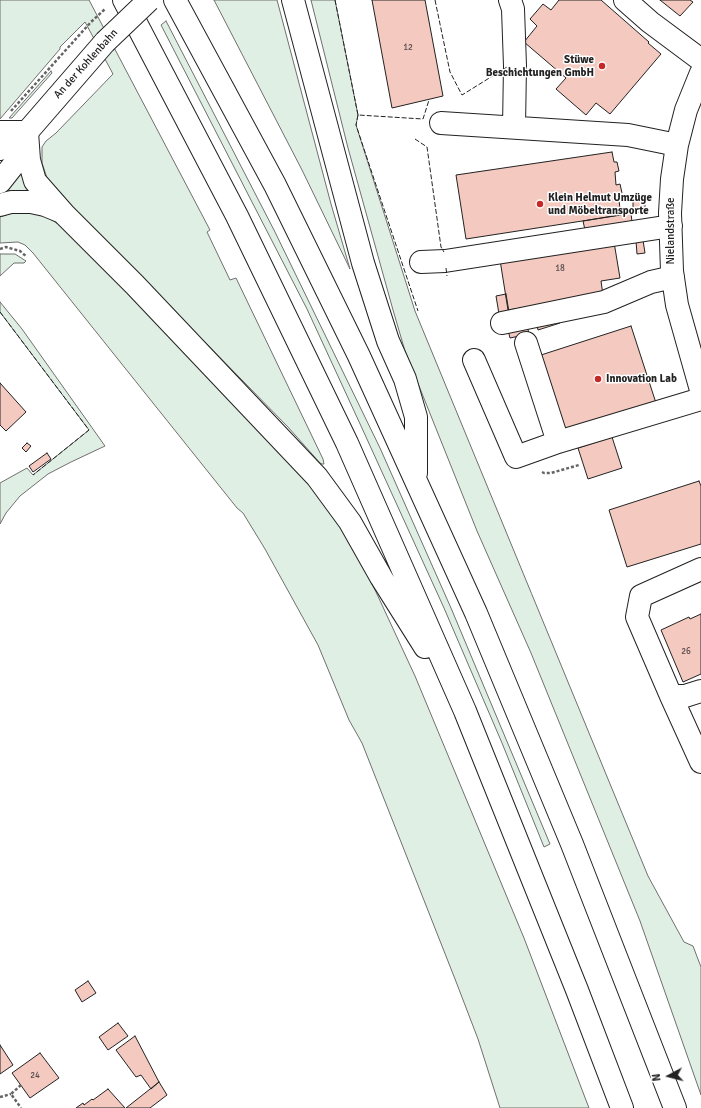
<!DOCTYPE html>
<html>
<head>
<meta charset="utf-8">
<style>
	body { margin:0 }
	#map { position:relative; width:701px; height:1108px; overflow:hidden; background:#fff; font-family:Signika,sans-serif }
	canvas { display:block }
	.north { position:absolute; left:649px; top:1056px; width:40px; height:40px; -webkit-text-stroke:3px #fff; paint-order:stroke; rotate:263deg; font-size:11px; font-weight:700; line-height:16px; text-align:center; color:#222 }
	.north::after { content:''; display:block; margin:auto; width:14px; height:18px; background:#222; clip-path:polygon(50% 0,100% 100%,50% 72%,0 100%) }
</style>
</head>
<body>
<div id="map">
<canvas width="701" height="1108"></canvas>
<div class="north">N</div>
</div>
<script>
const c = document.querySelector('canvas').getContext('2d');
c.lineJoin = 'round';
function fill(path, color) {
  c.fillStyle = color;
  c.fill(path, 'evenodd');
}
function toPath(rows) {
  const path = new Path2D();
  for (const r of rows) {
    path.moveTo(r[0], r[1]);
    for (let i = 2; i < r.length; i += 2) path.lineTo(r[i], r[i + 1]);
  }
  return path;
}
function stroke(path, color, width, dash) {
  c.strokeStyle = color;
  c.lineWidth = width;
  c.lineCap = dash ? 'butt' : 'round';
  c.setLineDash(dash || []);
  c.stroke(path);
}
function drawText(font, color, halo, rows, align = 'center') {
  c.font = font + ' Signika,sans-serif';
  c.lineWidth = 3;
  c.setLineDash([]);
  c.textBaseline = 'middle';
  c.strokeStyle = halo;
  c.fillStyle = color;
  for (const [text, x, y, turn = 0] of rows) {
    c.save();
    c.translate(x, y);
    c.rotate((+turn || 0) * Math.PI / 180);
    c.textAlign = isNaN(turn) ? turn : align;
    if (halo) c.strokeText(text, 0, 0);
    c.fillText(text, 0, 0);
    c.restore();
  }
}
const green = toPath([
	[0,0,89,0,210,230,207,232,230,280,236,278,323,459,324,464,322,464,320,463,288,427,54,188,47,178,42,163,42,147,46,141,56,133,113,74,85,22,60,47,60,49,0,119,0,0],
	[214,0,277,0,331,204,350,269,302,170,214,0],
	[311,0,335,0,358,115,356,125,415,311,648,876,684,942,693,946,701,967,701,1095,640,921,531,653,477,531,405,351,393,310,348,148,311,0],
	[166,21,275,232,380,448,451,608,550,844,544,847,502,743,444,608,361,426,307,309,161,25,166,21],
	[51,71,52,73,12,118,9,118,51,71],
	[19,172,33,191,5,191,19,172],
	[12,213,33,213,46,217,64,227,299,470,349,539,376,592,415,676,524,938,589,1108,500,1108,478,1039,455,979,362,743,349,720,318,645,265,549,243,513,237,508,33,253,25,245,18,242,0,243,0,217,12,213],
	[0,254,15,254,26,261,24,263,14,263,0,276,0,254],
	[0,302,22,329,105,446,71,462,48,474,20,496,6,513,0,524,0,483,27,468,33,475,89,430,0,312,0,302]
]);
fill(green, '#e0efe3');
stroke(green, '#6f6f6f', 1);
const building = toPath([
	[372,0,425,0,443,96,392,108,372,0],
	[559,0,601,0,649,42,648,43,661,54,610,114,596,103,586,115,556,89,566,78,524,42,537,26,530,19,543,4,551,10,559,0],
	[660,0,690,0,693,2,680,16,660,0],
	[612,152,614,162,617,162,619,171,615,172,616,185,620,184,622,193,618,194,621,215,466,239,456,175,612,152],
	[633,198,645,198,645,212,633,213,633,198],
	[631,213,632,222,585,230,583,221,631,213],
	[643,240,645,253,637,254,636,241,643,240],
	[614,242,620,278,601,281,603,295,508,310,500,260,614,242],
	[506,294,509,312,499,314,496,296,506,294],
	[559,318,560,323,538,330,536,321,559,318],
	[527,325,529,334,510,338,508,330,527,325],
	[631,326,656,403,566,432,541,355,631,326],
	[0,383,26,412,6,431,0,425,0,383],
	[612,437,622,468,588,479,578,448,612,437],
	[27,443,31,446,26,452,22,448,27,443],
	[47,453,51,459,33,472,29,466,47,453],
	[699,481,701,486,701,544,627,567,609,510,699,481],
	[701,614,701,674,683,682,661,630,689,617,690,619,701,614],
	[88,981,96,993,82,1002,75,990,88,981],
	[118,1023,128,1036,108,1050,99,1037,118,1023],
	[135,1036,159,1082,151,1089,141,1075,136,1077,116,1050,135,1036],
	[0,1045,13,1065,0,1074,0,1045],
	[40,1053,59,1078,30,1098,12,1073,40,1053],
	[159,1082,167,1095,150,1108,126,1108,159,1082],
	[108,1089,125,1108,76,1108,83,1103,84,1105,92,1099,93,1100,108,1089]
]);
fill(building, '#f3c9c0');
stroke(building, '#222', 1);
const minor = toPath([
	[510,0,513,9,515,66,514,127],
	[625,0,650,22,701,60],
	[701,73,686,110,677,145,672,179,670,213,672,271,677,305,701,390],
	[441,123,628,135,677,145],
	[421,262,445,261,671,226],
	[502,323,604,302,651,282,673,277],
	[526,343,558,442,701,399],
	[474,360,516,457,558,442],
	[701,569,641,596,637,617,671,696,685,696,701,691],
	[671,696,701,762]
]);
const major = toPath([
	[0,149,6,141,27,132],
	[0,182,19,158,27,132,105,42]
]);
const highway = toPath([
	[124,0,237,216,347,443,465,711,577,990,622,1108],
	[175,0,275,185,359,356,476,613,572,844,675,1108],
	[293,0,363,263,388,341,405,379,416,417,416,473],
	[0,132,27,132,29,160,35,181,64,214,135,285,317,477,350,522,381,577,425,647],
	[0,205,11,202,31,202,45,205,62,212]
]);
stroke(minor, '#222', 24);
stroke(major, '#222', 24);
stroke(highway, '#222', 24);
stroke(toPath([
	[11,111,91,22,105,9],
	[0,249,6,247,20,251,27,257],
	[542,472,544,473,551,473,579,465],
	[21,1085,11,1094,21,1108],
	[0,1097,11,1094]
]), '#646464', 2.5, [3, 2]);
stroke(minor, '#fff', 22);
stroke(major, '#fff', 22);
stroke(highway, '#fff', 22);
const majorBridge = toPath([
	[105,42,149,0]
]);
stroke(majorBridge, '#222', 24, []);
stroke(majorBridge, '#fff', 22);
stroke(toPath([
	[335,0,358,115,423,119,429,100],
	[435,0,450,72,462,95,507,67],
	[358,115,356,125,418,311],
	[415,139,427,147,441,247,444,252],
	[446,268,447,276],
	[0,312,89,430,33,475]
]), '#222', 1, [5, 2]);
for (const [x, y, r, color] of [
	[602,66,4,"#c62828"],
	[540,204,4,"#c62828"],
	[598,379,4,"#c62828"]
]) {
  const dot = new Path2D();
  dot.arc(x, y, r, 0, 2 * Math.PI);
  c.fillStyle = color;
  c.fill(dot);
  stroke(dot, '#fff', 1.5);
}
drawText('9px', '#564c4a', null, [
	["12",408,48],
	["18",560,269],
	["26",686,652],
	["24",35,1076]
]);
drawText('bold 11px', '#222', '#fff', [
	["Stüwe",594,60,"right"],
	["Beschichtungen GmbH",594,73,"right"],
	["Klein Helmut Umzüge",548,198],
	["und Möbeltransporte",548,211],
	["Innovation Lab",606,379]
], 'left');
drawText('11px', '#222', '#fff', [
	["An der Kohlenbahn",86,64,-48],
	["Nielandstraße",671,231,-90]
]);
</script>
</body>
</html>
